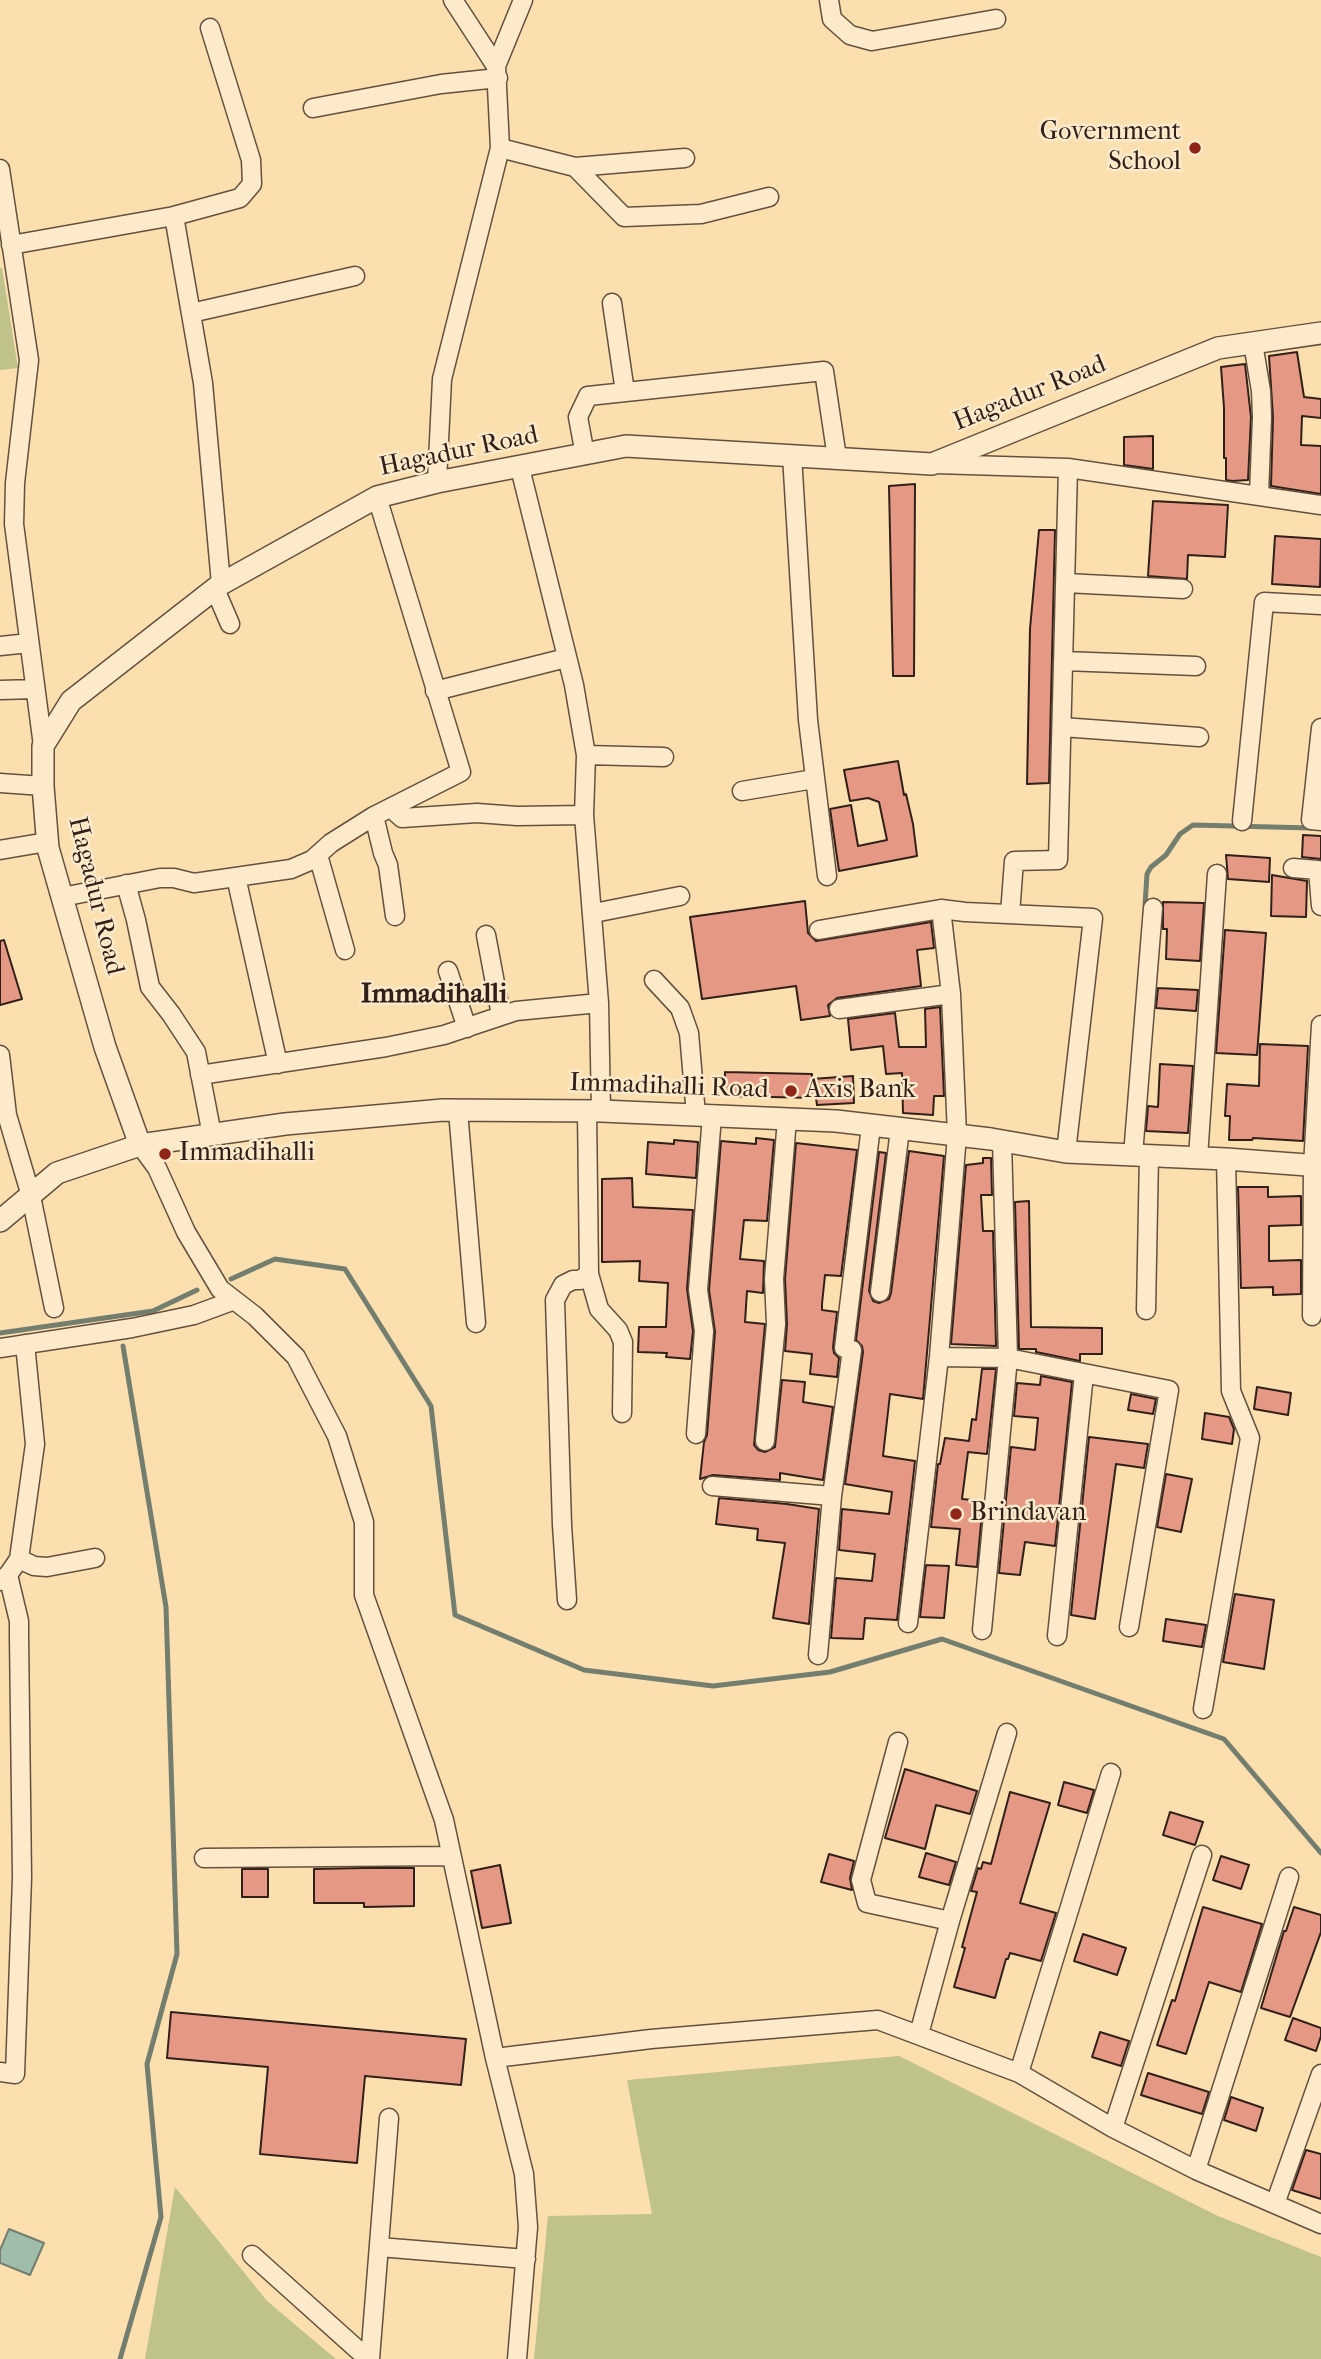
<!DOCTYPE html>
<html>
<head>
<meta charset="utf-8">
<style>
	body { margin:0 }
	canvas { display:block; background:#fbdfaf }
</style>
</head>
<body>
<canvas width="1321" height="2359"></canvas>
<script>
const c = document.querySelector('canvas').getContext('2d');
c.lineJoin = 'round';
function fill(path, color) {
  c.fillStyle = color;
  c.fill(path, 'evenodd');
}
function toPath(rows) {
  const path = new Path2D();
  for (const r of rows) {
    path.moveTo(r[0], r[1]);
    for (let i = 2; i < r.length; i += 2) path.lineTo(r[i], r[i + 1]);
  }
  return path;
}
function stroke(path, color, width, dash) {
  c.strokeStyle = color;
  c.lineWidth = width;
  c.lineCap = dash ? 'butt' : 'round';
  c.setLineDash(dash || []);
  c.stroke(path);
}
function drawText(font, color, halo, rows, align = 'center') {
  c.font = font + ' "IM FELL French Canon",serif';
  c.lineWidth = 5;
  c.setLineDash([]);
  c.textBaseline = 'middle';
  c.strokeStyle = halo;
  c.fillStyle = color;
  for (const [text, x, y, turn = 0] of rows) {
    c.save();
    c.translate(x, y);
    c.rotate((+turn || 0) * Math.PI / 180);
    c.textAlign = isNaN(turn) ? turn : align;
    if (halo) c.strokeText(text, 0, 0);
    c.fillText(text, 0, 0);
    c.restore();
  }
}
fill(toPath([
	[0,268,2,268,18,368,0,370],
	[899,2056,1218,2216,1321,2257,1321,2359,534,2359,548,2216,652,2214,627,2080],
	[175,2187,267,2301,336,2359,145,2359]
]), '#bfc28a');
const water = toPath([
	[9,2229,44,2243,30,2275,0,2263,0,2250,9,2229]
]);
fill(water, '#9fbda8');
stroke(water, '#737e6f', 2);
stroke(toPath([
	[1145,905,1147,874,1151,867,1166,855,1180,834,1193,825,1311,828],
	[231,1279,275,1259,345,1269,431,1406,455,1615,584,1670,713,1686,830,1672,942,1639,1224,1739,1321,1853],
	[0,1333,153,1311,197,1290],
	[120,2359,161,2217,147,2064,177,1954,166,1607,123,1346]
]), '#737e6f', 5);
const building = toPath([
	[1297,352,1304,397,1321,399,1321,418,1302,416,1301,445,1321,446,1321,494,1271,486,1273,417,1269,356,1297,352],
	[1245,364,1251,417,1248,480,1232,481,1226,480,1226,458,1224,458,1224,408,1221,367,1245,364],
	[1153,436,1153,469,1124,465,1124,437,1153,436],
	[915,484,914,676,893,676,889,486,915,484],
	[1153,501,1228,505,1225,557,1188,555,1187,579,1148,576,1153,501],
	[1039,530,1055,530,1049,783,1027,784,1030,629,1039,530],
	[1275,536,1321,539,1320,587,1272,584,1275,536],
	[898,761,904,795,906,794,913,824,917,856,839,871,830,809,851,805,858,846,887,840,879,802,868,798,850,801,844,770,898,761],
	[1303,835,1321,836,1321,859,1302,857,1303,835],
	[1226,855,1270,858,1269,882,1228,879,1226,855],
	[1272,875,1307,881,1306,917,1271,916,1272,875],
	[805,901,808,933,816,941,931,922,934,948,917,950,921,986,837,998,828,1005,830,1016,801,1020,796,986,702,999,690,917,805,901],
	[1163,902,1204,903,1200,961,1166,959,1167,929,1163,929,1163,902],
	[1225,930,1266,933,1257,1055,1216,1053,1225,930],
	[4,940,22,999,0,1005,0,941,4,940],
	[1158,988,1198,990,1196,1011,1156,1008,1158,988],
	[940,1007,944,1096,934,1096,933,1115,903,1113,902,1073,886,1074,883,1046,851,1050,848,1019,895,1013,899,1047,926,1047,925,1009,940,1007],
	[1260,1044,1308,1046,1303,1141,1253,1138,1252,1140,1229,1140,1230,1116,1225,1116,1227,1084,1259,1086,1260,1044],
	[1160,1064,1193,1066,1188,1133,1146,1131,1148,1106,1158,1107,1160,1064],
	[725,1072,812,1074,812,1079,853,1076,854,1103,817,1105,816,1098,724,1096,725,1072],
	[756,1138,774,1140,767,1221,744,1220,740,1259,764,1261,763,1293,747,1291,745,1322,765,1324,754,1445,758,1450,765,1452,775,1447,782,1380,805,1382,803,1402,833,1407,823,1480,780,1473,780,1480,713,1475,700,1479,704,1442,707,1435,715,1332,709,1290,721,1141,756,1144,756,1138],
	[674,1140,698,1142,696,1178,646,1174,648,1142,674,1144,674,1140],
	[796,1143,857,1150,841,1276,825,1275,822,1304,822,1310,837,1312,833,1347,834,1353,839,1358,837,1377,810,1374,812,1354,785,1351,787,1324,785,1279,796,1143],
	[909,1151,944,1156,923,1399,890,1394,883,1456,915,1461,897,1620,865,1618,863,1639,831,1638,836,1578,872,1581,875,1554,839,1550,842,1509,889,1514,892,1492,845,1484,863,1352,862,1346,856,1340,879,1152,886,1153,869,1291,873,1301,879,1303,889,1299,891,1293,909,1151],
	[983,1158,991,1158,992,1195,981,1195,983,1231,993,1231,996,1346,951,1344,966,1165,983,1163,983,1158],
	[632,1178,633,1207,693,1210,687,1289,693,1331,690,1359,666,1357,667,1353,638,1352,639,1327,666,1327,668,1283,639,1281,640,1261,602,1262,602,1179,632,1178],
	[1238,1187,1268,1187,1268,1197,1301,1196,1301,1225,1269,1226,1269,1261,1301,1260,1301,1294,1273,1295,1273,1287,1241,1288,1238,1187],
	[1029,1201,1031,1327,1102,1328,1102,1354,1080,1354,1080,1361,1036,1352,1036,1349,1019,1349,1015,1202,1029,1201],
	[982,1369,996,1369,987,1454,968,1452,962,1499,983,1501,977,1567,956,1565,960,1529,931,1527,938,1464,940,1464,945,1438,969,1441,972,1419,976,1420,982,1369],
	[1041,1376,1072,1382,1055,1546,1025,1542,1020,1575,999,1573,1011,1447,1035,1450,1038,1418,1014,1416,1017,1383,1040,1385,1041,1376],
	[1257,1387,1291,1393,1288,1415,1254,1409,1257,1387],
	[1131,1394,1156,1399,1153,1414,1128,1410,1131,1394],
	[1205,1413,1229,1417,1234,1429,1232,1444,1202,1439,1205,1413],
	[1089,1437,1148,1444,1144,1468,1116,1464,1095,1619,1071,1615,1089,1437],
	[1166,1474,1192,1479,1181,1532,1157,1527,1166,1474],
	[719,1498,787,1504,819,1509,809,1624,773,1618,785,1543,757,1540,758,1529,716,1524,719,1498],
	[926,1565,949,1566,944,1618,920,1617,926,1565],
	[1235,1594,1274,1600,1264,1669,1223,1662,1235,1594],
	[1166,1619,1206,1625,1202,1647,1163,1641,1166,1619],
	[905,1769,977,1791,970,1814,936,1805,925,1849,885,1838,905,1769],
	[1064,1782,1094,1790,1087,1813,1058,1805,1064,1782],
	[1010,1792,1050,1803,1020,1903,1056,1913,1041,1961,1010,1953,1008,1959,1006,1959,995,1998,954,1987,965,1948,962,1947,977,1892,971,1891,978,1868,981,1869,983,1862,991,1864,1010,1792],
	[1170,1812,1203,1822,1195,1845,1163,1835,1170,1812],
	[926,1853,956,1862,949,1885,919,1877,926,1853],
	[829,1854,854,1861,850,1878,852,1890,821,1882,829,1854],
	[1221,1856,1249,1865,1241,1889,1213,1880,1221,1856],
	[500,1865,511,1923,482,1928,471,1871,500,1865],
	[364,1868,414,1868,414,1906,364,1907,364,1903,314,1903,314,1869,364,1868],
	[242,1869,268,1869,268,1897,242,1897,242,1869],
	[1203,1907,1262,1924,1241,1992,1209,1982,1186,2054,1157,2045,1172,2000,1175,2001,1203,1907],
	[1294,1907,1321,1915,1321,1932,1290,2017,1261,2008,1284,1931,1286,1931,1294,1907],
	[1083,1934,1126,1948,1117,1975,1074,1961,1083,1934],
	[171,2012,466,2039,461,2085,365,2076,357,2163,260,2154,268,2067,167,2058,171,2012],
	[1293,2018,1321,2028,1321,2036,1316,2051,1285,2040,1293,2018],
	[1100,2032,1129,2041,1121,2066,1092,2057,1100,2032],
	[1148,2073,1209,2092,1202,2114,1141,2095,1148,2073],
	[1231,2097,1263,2108,1256,2131,1224,2120,1231,2097],
	[1306,2150,1321,2154,1321,2199,1292,2190,1306,2150]
]);
fill(building, '#e59985');
stroke(building, '#312019', 2);
const minor = toPath([
	[829,0,832,19,850,35,872,41,996,19],
	[496,66,523,0],
	[313,108,441,84,498,78],
	[500,148,575,167,624,217,701,214,769,197],
	[575,167,685,158],
	[0,169,29,360,15,483,14,524,43,746],
	[174,216,240,198,252,184,251,160,210,28],
	[11,245,174,216,203,383,221,584],
	[612,303,625,392],
	[191,313,355,276],
	[1253,343,1261,391,1262,417,1259,495],
	[585,455,578,417,588,396,824,371,837,458],
	[792,455,808,720,827,876],
	[935,464,1068,468,1321,505],
	[520,468,574,685,586,755,584,815,599,1003,601,1111],
	[437,482,442,379,500,148,496,66,453,0],
	[1066,583,1183,589],
	[215,589,230,624],
	[0,646,29,643],
	[1064,661,1196,666],
	[0,690,35,689],
	[435,691,566,658],
	[1062,727,1199,737],
	[1321,728,1311,820,1321,821],
	[586,755,664,757],
	[0,783,43,786],
	[742,791,814,779],
	[391,808,402,818,477,813,517,816,584,815],
	[374,816,383,853,388,865,395,916],
	[1242,821,1264,602,1321,605],
	[0,850,47,842],
	[318,855,345,950],
	[1293,868,1318,870,1321,906],
	[236,877,278,1064],
	[126,884,136,920,150,987,171,1014,196,1052,212,1135],
	[62,897,160,878,174,878,194,883,291,869,312,860,331,843,374,816,461,772,377,497],
	[594,913,680,896],
	[1010,914,1014,861,1058,860,1068,468],
	[819,930,941,909],
	[486,935,501,1015],
	[448,971,467,1028],
	[654,980,680,1008,689,1033,696,1115],
	[839,1009,951,994],
	[0,1055,7,1115,31,1196,54,1308],
	[200,1075,386,1047,444,1035,516,1011,599,1003],
	[458,1111,476,1323],
	[140,1145,157,1168,186,1232,220,1289,255,1316,296,1357,337,1436,364,1522,364,1595,444,1820,495,2058,524,2174,528,2227,517,2359],
	[1133,1155,1153,908],
	[1198,1158,1217,874],
	[589,1274,599,1309,618,1330,623,1342,622,1413],
	[880,1292,900,1129],
	[1146,1310,1149,1155],
	[1312,1316,1313,1166,1321,1025],
	[0,1348,132,1328,194,1315,232,1301],
	[939,1357,1008,1358,1169,1390,1129,1627],
	[696,1434,704,1331,698,1290,712,1116],
	[765,1441,776,1324,774,1279,787,1119],
	[712,1486,832,1496],
	[19,1559,34,1566,47,1567,95,1558],
	[0,1581,8,1575,19,1559,35,1444,25,1344],
	[567,1600,562,1525,555,1300,563,1285,573,1280,580,1280,589,1274,587,1111],
	[908,1623,939,1357,957,1135,951,994,941,909,965,912,1093,918,1066,1152],
	[982,1630,1008,1358,1002,1141],
	[1057,1636,1084,1374],
	[818,1655,832,1496,852,1350,844,1348,871,1126],
	[1203,1709,1250,1438,1231,1391,1226,1159],
	[898,1742,861,1880,867,1903,950,1921],
	[204,1858,451,1856],
	[919,2034,950,1921,1007,1733],
	[495,2058,651,2039,878,2020,1019,2073,1113,2128,1196,2170,1321,2224],
	[0,2072,15,2074,22,1878,19,1636,19,1621,8,1575],
	[1019,2073,1111,1773],
	[1113,2128,1202,1855],
	[1196,2170,1289,1877],
	[1275,2204,1321,2074],
	[379,2247,526,2259],
	[252,2255,368,2359],
	[370,2359,389,2118]
]);
const tertiary = toPath([
	[140,1145,105,1047,48,848,43,786,43,746,71,701,221,584,377,497,437,482,626,446,932,464,1218,348,1321,333],
	[0,1221,57,1173,140,1145,285,1124,443,1110,601,1111,836,1121,991,1139,1066,1152,1226,1159,1321,1166]
]);
stroke(minor, '#64503e', 21);
stroke(tertiary, '#64503e', 24);
stroke(minor, '#fceacb', 18);
stroke(tertiary, '#fceacb', 21);
for (const [x, y, r, color] of [
	[1195,148,7,"#8f2418"],
	[791,1091,7,"#8f2418"],
	[165,1154,7,"#8f2418"],
	[956,1514,7,"#8f2418"]
]) {
  const dot = new Path2D();
  dot.arc(x, y, r, 0, 2 * Math.PI);
  c.fillStyle = color;
  c.fill(dot);
  stroke(dot, '#fceacb', 2.5);
}
drawText('26px', '#312019', '#fceacb', [
	["Government",1181,133,"right"],
	["School",1181,163,"right"],
	["Axis Bank",805,1091],
	["Immadihalli",179,1154],
	["Brindavan",970,1514]
], 'left');
drawText('26px', '#312019', '#fceacb', [
	["Hagadur Road",1030,394,-22],
	["Hagadur Road",459,452,-12],
	["Hagadur Road",95,896,76],
	["Immadihalli Road",669,1087,2]
]);
drawText('bold 28px', '#312019', '#fceacb', [
	["Immadihalli",434,995]
]);
</script>
</body>
</html>
